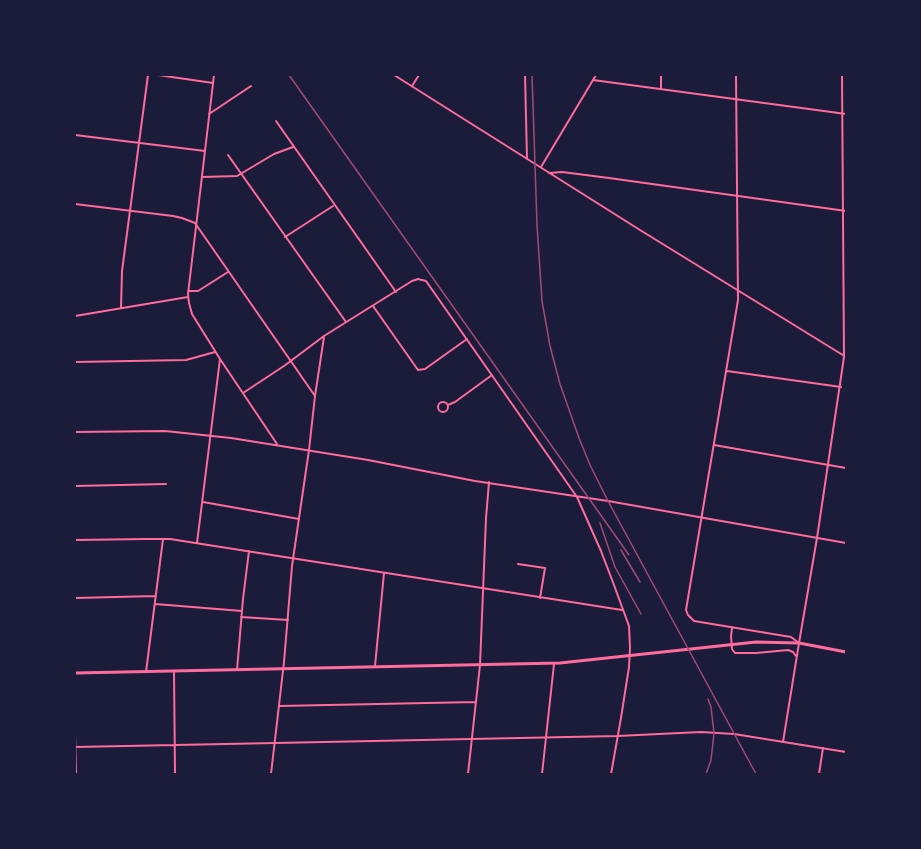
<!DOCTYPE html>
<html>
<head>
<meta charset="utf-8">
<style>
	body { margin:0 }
	#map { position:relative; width:921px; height:849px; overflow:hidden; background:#1b1b3a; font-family:Barlow,sans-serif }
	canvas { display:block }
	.frame { position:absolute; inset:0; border:76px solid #1b1b3a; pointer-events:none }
</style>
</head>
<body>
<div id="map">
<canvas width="921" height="849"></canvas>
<div class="frame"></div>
</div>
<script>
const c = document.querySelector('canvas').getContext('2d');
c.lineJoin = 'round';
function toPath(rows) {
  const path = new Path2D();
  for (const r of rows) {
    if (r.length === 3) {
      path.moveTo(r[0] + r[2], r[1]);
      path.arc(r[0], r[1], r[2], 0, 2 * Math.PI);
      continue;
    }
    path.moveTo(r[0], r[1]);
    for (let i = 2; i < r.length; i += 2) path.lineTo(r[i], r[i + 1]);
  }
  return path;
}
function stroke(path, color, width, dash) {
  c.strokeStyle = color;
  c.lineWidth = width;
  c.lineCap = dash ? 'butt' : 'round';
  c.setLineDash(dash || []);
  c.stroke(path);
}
stroke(toPath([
	[158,75,213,83],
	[394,75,640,230,846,357],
	[525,75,527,159],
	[736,75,738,300,686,610,688,615,694,621,791,637,799,643,783,742],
	[593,80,846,114],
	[412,86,419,75],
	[661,89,661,75],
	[209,114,251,86],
	[276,121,396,292],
	[75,135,205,151],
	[228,155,346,322],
	[541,167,596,75],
	[549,173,562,172,609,178,846,211],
	[202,177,237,176,274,154,293,147],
	[285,237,333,206],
	[189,291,198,291,228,272],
	[373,306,418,370,425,369,467,339],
	[121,308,122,271,148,75],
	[75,316,188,297],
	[220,359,277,444],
	[75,362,186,360,215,352],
	[727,371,841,387],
	[243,393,284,366,324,336,412,281,418,279,426,281,577,497,601,551,614,585,629,626,630,648,629,667,621,718,611,774],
	[315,396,324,337],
	[443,407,5],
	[448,405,455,402,492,375],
	[75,432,165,431,231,438,368,460,475,481,608,501,846,543],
	[75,486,166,484],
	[203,502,299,519],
	[75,540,147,539,170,539,622,610],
	[197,543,220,359,192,314,189,303,188,294,214,75],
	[518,564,545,568,540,598],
	[75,598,156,596],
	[155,604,242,611],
	[241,617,288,620],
	[732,628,731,636,732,649,735,653,756,653,788,650,793,652,796,656],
	[375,666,384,573],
	[237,670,243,599,249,551],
	[174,671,175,774],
	[146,672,163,539],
	[279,706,476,702],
	[75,733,76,774],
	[75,747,275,743],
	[468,774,480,665,486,518,489,482],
	[542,774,554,664],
	[819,774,823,748]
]), '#ff6b9d', 2);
stroke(toPath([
	[75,204,173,216,182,218,195,223,315,396,309,450,292,566,284,662,271,774],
	[714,445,846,468],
	[799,643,817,538,844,357,842,75],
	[275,743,617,736,701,732,734,734,846,752]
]), '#ff6b9d', 2);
stroke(toPath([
	[75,673,560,663,756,642,799,643,846,652]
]), '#ff6b9d', 3);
stroke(toPath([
	[289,75,629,555],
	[532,75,537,225,542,301,550,346,560,384,579,438,590,465,608,501,756,774],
	[600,523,615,567,641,614],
	[621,550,640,582],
	[706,774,711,760,714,733,711,707,708,699]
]), '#a44b75', 1.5);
</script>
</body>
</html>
